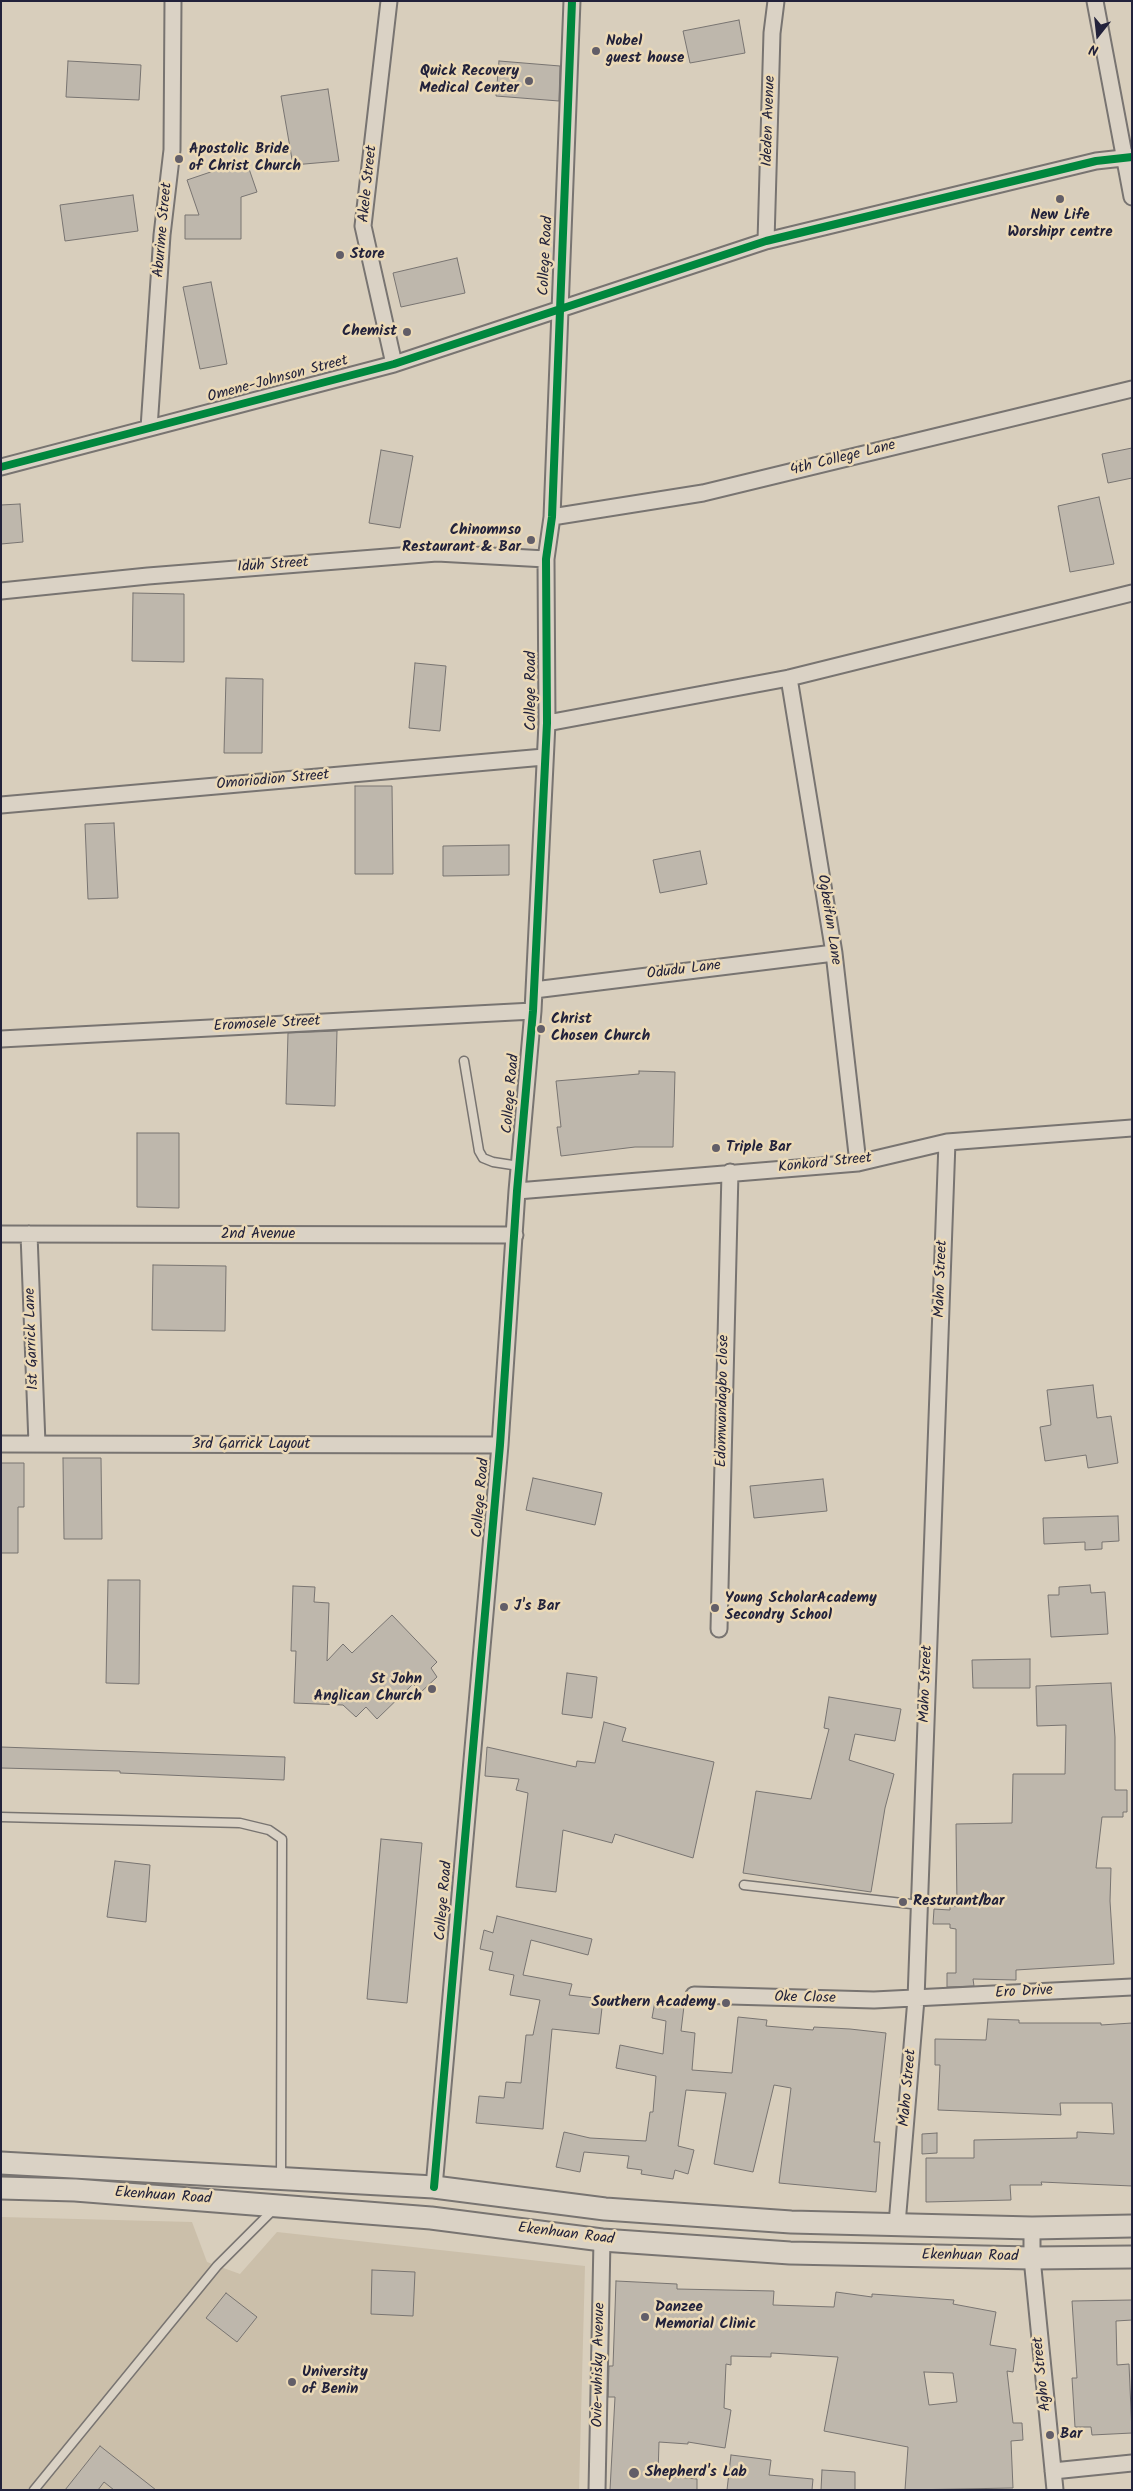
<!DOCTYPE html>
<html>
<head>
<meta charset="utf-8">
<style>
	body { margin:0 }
	#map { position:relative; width:1133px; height:2491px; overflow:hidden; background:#d8cebc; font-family:Kalam,sans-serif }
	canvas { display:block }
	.frame { position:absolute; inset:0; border:2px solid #22223b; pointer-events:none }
	.north { position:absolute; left:1073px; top:10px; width:50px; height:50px; -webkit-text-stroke:4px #ebd9b6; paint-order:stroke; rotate:196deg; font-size:14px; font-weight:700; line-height:20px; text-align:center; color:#22223b }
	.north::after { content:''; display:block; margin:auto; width:18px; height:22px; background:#22223b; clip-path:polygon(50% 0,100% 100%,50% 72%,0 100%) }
</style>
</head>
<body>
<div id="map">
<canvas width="1133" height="2491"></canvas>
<div class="frame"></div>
<div class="north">N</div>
</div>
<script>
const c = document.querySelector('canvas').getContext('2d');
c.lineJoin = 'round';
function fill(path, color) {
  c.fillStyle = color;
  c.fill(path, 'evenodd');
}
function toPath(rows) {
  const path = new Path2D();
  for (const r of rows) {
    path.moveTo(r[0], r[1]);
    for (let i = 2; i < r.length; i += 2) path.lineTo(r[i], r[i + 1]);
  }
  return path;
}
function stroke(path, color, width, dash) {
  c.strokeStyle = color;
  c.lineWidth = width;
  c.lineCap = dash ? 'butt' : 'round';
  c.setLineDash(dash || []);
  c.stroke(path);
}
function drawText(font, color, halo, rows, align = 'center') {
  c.font = font + ' Kalam,sans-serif';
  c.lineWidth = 5;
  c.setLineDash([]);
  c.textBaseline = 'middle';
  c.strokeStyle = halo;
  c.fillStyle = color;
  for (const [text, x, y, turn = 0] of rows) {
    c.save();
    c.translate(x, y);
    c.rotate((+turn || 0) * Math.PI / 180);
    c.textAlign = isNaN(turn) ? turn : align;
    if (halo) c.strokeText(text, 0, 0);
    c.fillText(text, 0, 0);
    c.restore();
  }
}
fill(toPath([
	[1,2217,192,2222,207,2262,240,2274,277,2232,585,2266,579,2490,1,2490]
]), '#cbbfaa');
const building = toPath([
	[739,20,745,53,690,63,683,31,739,20],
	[68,61,141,65,139,100,66,97,68,61],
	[499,61,560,66,559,101,496,96,499,61],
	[328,89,339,161,293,165,281,96,328,89],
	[246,160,257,192,241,197,241,239,185,239,185,215,199,215,187,180,246,160],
	[133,195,138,231,65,241,60,205,133,195],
	[457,258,465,293,401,307,393,273,457,258],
	[211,282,227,364,200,369,183,287,211,282],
	[1132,448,1132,478,1108,483,1102,454,1132,448],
	[381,450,413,456,400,528,369,523,381,450],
	[1099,497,1114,564,1070,572,1058,506,1099,497],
	[20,504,23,542,1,544,1,505,20,504],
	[133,593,184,594,184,662,132,661,133,593],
	[415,663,446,666,440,731,409,728,415,663],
	[226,678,263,679,262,753,224,753,226,678],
	[355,786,392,786,393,874,355,874,355,786],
	[114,823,118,898,88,899,85,824,114,823],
	[509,845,509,875,443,876,443,846,509,845],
	[700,851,707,884,660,893,653,860,700,851],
	[337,1031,335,1106,286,1104,288,1033,337,1031],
	[639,1071,675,1072,673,1147,635,1147,561,1156,557,1127,561,1127,556,1081,639,1074,639,1071],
	[137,1133,179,1133,179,1208,137,1207,137,1133],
	[153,1265,226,1266,225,1331,152,1330,153,1265],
	[1093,1385,1097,1418,1111,1416,1118,1463,1088,1468,1086,1455,1045,1461,1040,1427,1051,1425,1047,1390,1093,1385],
	[63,1458,101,1458,102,1539,64,1539,63,1458],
	[1,1463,24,1463,24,1507,18,1507,18,1553,1,1553,1,1463],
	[533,1478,602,1493,595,1525,526,1510,533,1478],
	[823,1479,827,1511,754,1518,750,1486,823,1479],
	[1118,1516,1119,1541,1102,1542,1102,1549,1085,1550,1085,1542,1044,1544,1043,1518,1118,1516],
	[108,1580,140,1580,139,1684,106,1683,108,1580],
	[1090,1585,1091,1593,1105,1592,1108,1634,1051,1637,1048,1595,1059,1595,1059,1587,1090,1585],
	[293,1586,315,1587,314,1602,329,1603,327,1661,343,1644,352,1653,392,1615,437,1662,431,1668,437,1677,421,1692,413,1684,377,1719,366,1707,356,1717,343,1705,294,1703,296,1651,291,1651,293,1586],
	[1030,1659,1030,1688,973,1688,972,1660,1030,1659],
	[567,1673,597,1677,592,1718,562,1714,567,1673],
	[1111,1683,1115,1737,1115,1790,1127,1790,1127,1812,1123,1812,1123,1817,1102,1817,1096,1868,1111,1868,1110,1901,1114,1964,1016,1970,1016,1980,973,1979,974,1986,947,1987,947,1973,956,1973,956,1929,950,1928,950,1924,933,1924,934,1909,950,1910,950,1906,957,1906,956,1824,1012,1823,1013,1774,1065,1774,1066,1725,1037,1726,1036,1686,1111,1683],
	[829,1697,901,1709,895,1741,855,1734,849,1760,894,1774,885,1808,871,1892,743,1873,756,1791,811,1799,829,1729,824,1728,829,1697],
	[604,1722,626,1728,622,1741,714,1762,693,1858,615,1834,612,1843,563,1830,556,1892,516,1887,528,1793,516,1790,519,1779,485,1776,487,1747,576,1767,577,1761,595,1763,604,1722],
	[1,1747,285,1757,284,1780,120,1773,120,1771,1,1768,1,1747],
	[381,1839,422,1843,407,2003,367,1999,381,1839],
	[115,1861,150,1865,146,1922,107,1917,115,1861],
	[497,1916,592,1939,588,1955,531,1940,523,1975,572,1984,569,1995,603,1999,599,2034,552,2029,543,2129,476,2123,479,2096,504,2098,506,2082,521,2083,526,2035,533,2035,540,2000,510,1995,514,1975,489,1970,493,1952,480,1949,484,1930,493,1933,497,1916],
	[655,2001,684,2006,681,2031,695,2033,692,2070,732,2073,738,2017,767,2020,766,2026,813,2030,814,2027,850,2029,886,2033,874,2142,880,2142,876,2192,779,2183,791,2088,774,2085,753,2172,714,2164,726,2093,686,2090,678,2146,694,2150,688,2174,675,2170,673,2179,641,2174,642,2170,627,2168,629,2156,584,2152,580,2172,556,2167,564,2132,590,2138,646,2141,650,2112,653,2112,656,2076,616,2068,620,2045,663,2054,666,2021,652,2018,655,2001],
	[988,2019,1019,2020,1019,2023,1101,2023,1101,2025,1132,2023,1132,2186,1041,2182,1042,2185,1010,2185,1011,2200,926,2202,926,2158,974,2158,974,2140,1077,2138,1077,2132,1114,2134,1112,2103,1060,2103,1061,2115,938,2110,940,2065,935,2065,935,2039,986,2040,988,2019],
	[937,2133,937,2153,922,2154,922,2134,937,2133],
	[372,2270,415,2272,413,2316,371,2314,372,2270],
	[616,2281,677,2284,677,2289,774,2291,773,2305,834,2307,836,2292,872,2297,872,2294,954,2300,953,2304,996,2312,990,2345,1016,2349,1013,2372,1007,2371,1013,2423,1022,2423,1023,2440,1011,2441,1013,2488,905,2490,908,2447,824,2431,838,2357,771,2353,771,2357,731,2356,731,2365,726,2364,724,2408,731,2410,725,2448,688,2442,688,2444,659,2442,658,2475,697,2479,697,2490,610,2490,615,2397,608,2397,609,2366,613,2366,616,2281],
	[924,2372,953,2373,957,2402,929,2405,924,2372],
	[226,2293,257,2317,237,2342,206,2318,226,2293],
	[1132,2300,1132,2320,1116,2321,1117,2365,1129,2364,1132,2433,1092,2435,1091,2427,1075,2427,1072,2378,1077,2378,1072,2301,1132,2300],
	[100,2446,156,2490,114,2490,104,2482,98,2490,65,2490,100,2446],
	[731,2455,771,2460,769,2475,813,2479,812,2490,727,2490,731,2455],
	[822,2470,855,2472,855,2490,821,2490,822,2470]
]);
fill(building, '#beb7ac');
stroke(building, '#787471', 1);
const lane = toPath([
	[464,1061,479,1151,483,1158,493,1162,519,1166],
	[1,1817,240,1823,269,1830,282,1839,281,2177],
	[744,1885,920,1905],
	[34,2490,217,2266,275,2208]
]);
const street = toPath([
	[389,1,363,226,394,364],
	[1095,1,1132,197],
	[766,241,772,33,776,1],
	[149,428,162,235,172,150,173,1],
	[1,467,394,364,766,241,1096,161,1132,157],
	[552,517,703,493,1132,389],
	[1,591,148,576,437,553,546,559],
	[789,678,834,953,858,1163],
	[547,723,789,678,1132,593],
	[1,805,544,757],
	[534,990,834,953],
	[1,1039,533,1011],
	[517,1191,858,1163,947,1142,1132,1128],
	[1,1234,515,1235],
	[29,1234,37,1444],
	[1,1444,500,1445],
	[719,1629,730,1172],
	[694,1995,874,2000,1132,1987],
	[434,2187,500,1445,517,1191,533,1011,547,723,546,559,552,517,572,1],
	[897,2224,916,1999,947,1142],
	[1032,2228,1032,2258,1055,2490],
	[1053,2471,1132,2463],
	[597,2490,602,2240]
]);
const secondary = toPath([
	[1,2163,434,2187,605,2209,791,2222,1032,2228,1132,2226],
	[1,2188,75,2190,431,2218,602,2240,790,2253,1032,2258,1132,2257]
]);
stroke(lane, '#787471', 11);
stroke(street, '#787471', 19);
stroke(secondary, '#787471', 25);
stroke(lane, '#dad2c5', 8);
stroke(street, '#dad2c5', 15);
stroke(secondary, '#dad2c5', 21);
stroke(toPath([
	[1,467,394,364,766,241,1096,161,1132,157],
	[434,2187,500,1445,517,1191,533,1011,547,723,546,559,552,517,572,1]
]), '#00873e', 8);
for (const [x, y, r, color] of [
	[596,51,5,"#625e68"],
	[529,81,5,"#625e68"],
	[179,159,5,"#625e68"],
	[1060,199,5,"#625e68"],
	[340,255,5,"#625e68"],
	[407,332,5,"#625e68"],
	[531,540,5,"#625e68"],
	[541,1029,5,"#625e68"],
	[716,1148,5,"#625e68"],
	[504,1607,5,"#625e68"],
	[715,1608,5,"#625e68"],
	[432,1689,5,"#625e68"],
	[903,1902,5,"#625e68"],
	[726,2003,5,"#625e68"],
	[645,2317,5,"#625e68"],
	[292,2382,5,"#625e68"],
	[1050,2435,5,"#625e68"],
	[634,2473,6,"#625e68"]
]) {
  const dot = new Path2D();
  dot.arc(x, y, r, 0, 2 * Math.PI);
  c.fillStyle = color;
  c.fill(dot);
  stroke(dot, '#ebd9b6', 2);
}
drawText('bold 15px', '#22223b', '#ebd9b6', [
	["Nobel",606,42],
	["guest house",606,59],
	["Quick Recovery",519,72,"right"],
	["Medical Center",519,89,"right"],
	["Apostolic Bride",189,150],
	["of Christ Church",189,167],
	["New Life",1060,216,"center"],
	["Worshipr centre",1060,233,"center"],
	["Store",350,255],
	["Chemist",397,332,"right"],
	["Chinomnso",521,531,"right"],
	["Restaurant & Bar",521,548,"right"],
	["Christ",551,1020],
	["Chosen Church",551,1037],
	["Triple Bar",726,1148],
	["Young ScholarAcademy",725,1599],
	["Secondry School",725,1616],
	["J's Bar",514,1607],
	["St John",422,1680,"right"],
	["Anglican Church",422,1697,"right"],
	["Resturant/bar",913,1902],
	["Southern Academy",716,2003,"right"],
	["Danzee",655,2308],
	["Memorial Clinic",655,2325],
	["University",302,2373],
	["of Benin",302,2390],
	["Bar",1060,2435],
	["Shepherd's Lab",645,2473]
], 'left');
drawText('15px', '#22223b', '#ebd9b6', [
	["Ideden Avenue",770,121,-88],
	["Akele Street",369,184,-84],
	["Aburime Street",164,230,-85],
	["College Road",547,256,-87],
	["Omene-Johnson Street",278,380,-15],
	["4th College Lane",843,459,-14],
	["Iduh Street",273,566,-4],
	["College Road",532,691,-90],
	["Omoriodion Street",273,781,-5],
	["Ogbeifun Lane",828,920,81],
	["Odudu Lane",684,971,-7],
	["Eromosele Street",267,1025,-3],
	["College Road",512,1094,-85],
	["Konkord Street",825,1164,-6],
	["2nd Avenue",258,1235],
	["Maho Street",942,1279,-88],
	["1st Garrick Lane",33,1339,-92],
	["Edomwandagbo close",724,1401,-89],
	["3rd Garrick Layout",251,1445],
	["College Road",482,1498,-85],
	["Maho Street",927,1684,-88],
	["College Road",445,1901,-85],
	["Ero Drive",1024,1993,-3],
	["Oke Close",805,1999,1],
	["Maho Street",909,2088,-85],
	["Ekenhuan Road",163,2197,4],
	["Ekenhuan Road",566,2235,7],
	["Ekenhuan Road",970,2257,1],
	["Ovie-whisky Avenue",600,2365,-89],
	["Agho Street",1043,2374,-96]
]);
</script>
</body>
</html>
